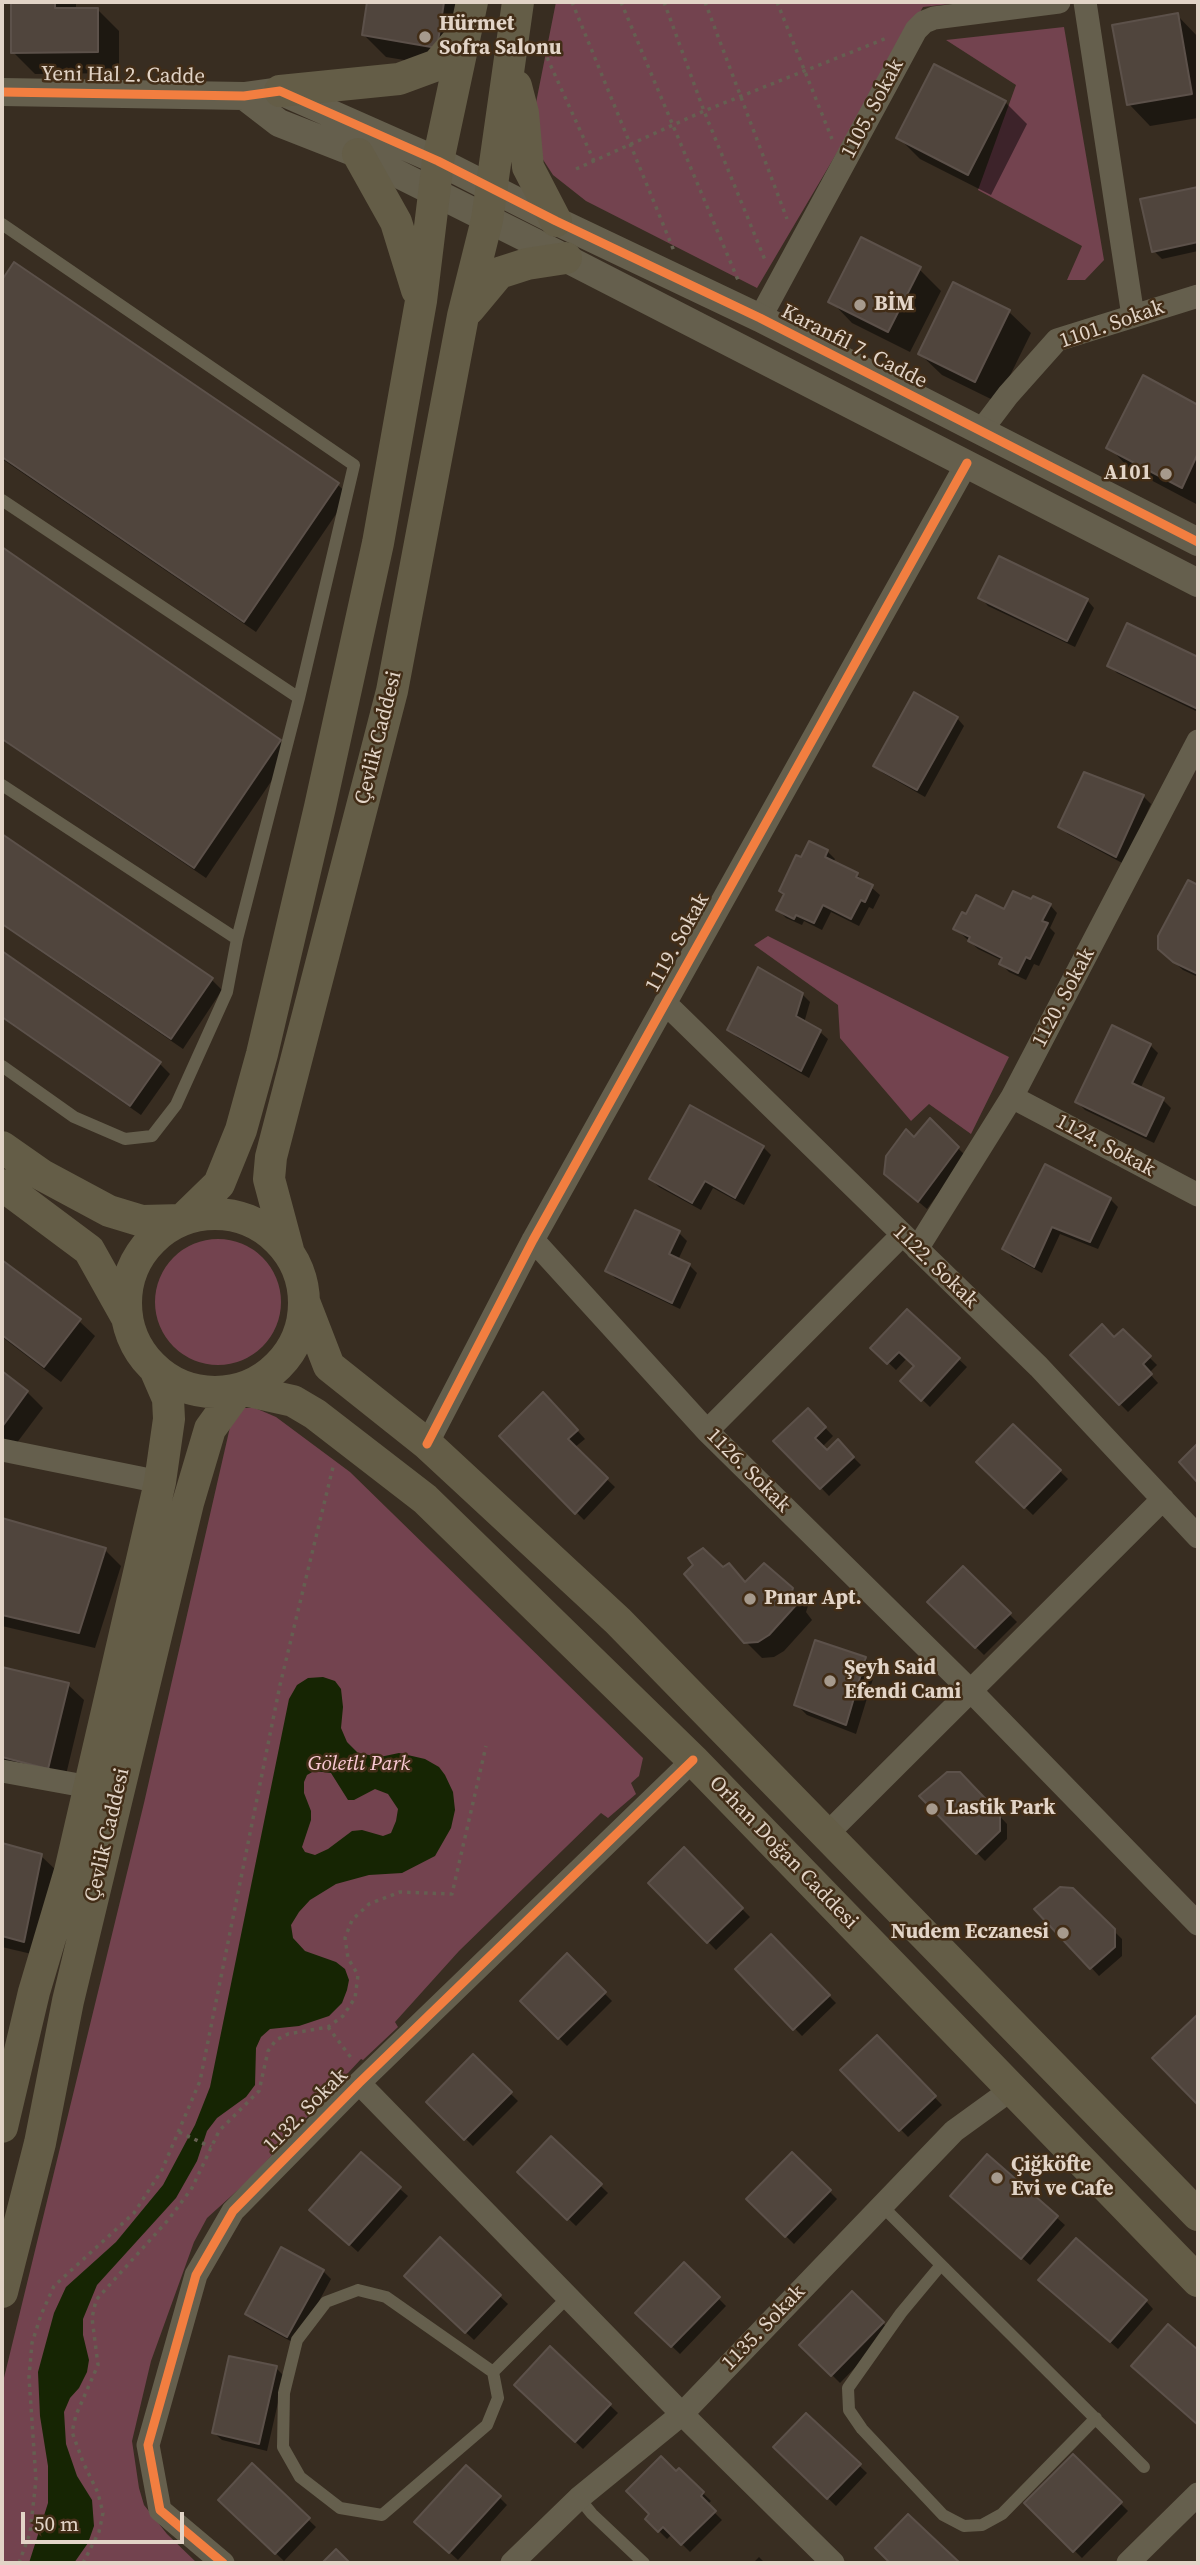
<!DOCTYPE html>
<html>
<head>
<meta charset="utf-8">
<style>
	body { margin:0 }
	#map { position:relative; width:1200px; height:2565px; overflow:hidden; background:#382d21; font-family:"Source Serif 4",serif }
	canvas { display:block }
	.frame { position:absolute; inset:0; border:4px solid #e2d4c7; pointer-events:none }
	.scale { position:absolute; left:21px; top:2512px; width:163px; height:32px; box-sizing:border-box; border:4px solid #e2d4c7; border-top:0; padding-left:9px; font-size:21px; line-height:24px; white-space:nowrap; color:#e2d4c7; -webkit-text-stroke:5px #422d17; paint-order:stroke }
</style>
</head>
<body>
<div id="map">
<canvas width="1200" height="2565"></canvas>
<div class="frame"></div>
<div class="scale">50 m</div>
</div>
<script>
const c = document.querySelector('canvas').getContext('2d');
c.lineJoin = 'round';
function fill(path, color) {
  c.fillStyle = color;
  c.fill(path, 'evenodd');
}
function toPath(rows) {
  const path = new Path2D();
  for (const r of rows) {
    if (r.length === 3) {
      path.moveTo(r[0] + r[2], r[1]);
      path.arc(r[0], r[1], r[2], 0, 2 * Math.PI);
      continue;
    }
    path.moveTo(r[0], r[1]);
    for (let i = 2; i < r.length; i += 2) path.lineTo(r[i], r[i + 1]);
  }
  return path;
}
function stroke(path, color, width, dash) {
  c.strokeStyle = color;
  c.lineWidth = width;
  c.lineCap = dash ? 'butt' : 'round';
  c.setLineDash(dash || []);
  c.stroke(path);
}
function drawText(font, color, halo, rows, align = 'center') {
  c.font = font + ' "Source Serif 4",serif';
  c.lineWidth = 5;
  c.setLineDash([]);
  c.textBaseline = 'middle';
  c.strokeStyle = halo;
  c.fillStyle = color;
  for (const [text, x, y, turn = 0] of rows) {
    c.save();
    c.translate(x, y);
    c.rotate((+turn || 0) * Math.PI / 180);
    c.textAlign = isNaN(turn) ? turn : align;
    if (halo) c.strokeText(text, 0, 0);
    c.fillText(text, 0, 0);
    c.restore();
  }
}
fill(toPath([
	[556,2,967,2,923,7,757,288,586,201,553,175,529,138],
	[1064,27,1104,260,1085,280,1067,280,1082,246,978,190,1016,85,946,40],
	[768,936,1009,1057,971,1134,929,1104,911,1121,840,1038,838,1005,754,945],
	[218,1302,63],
	[243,1408,255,1408,276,1417,350,1472,643,1758,639,1776,631,1783,636,1794,608,1818,601,1813,459,1951,395,2022,398,2027,363,2060,361,2059,249,2180,207,2218,194,2242,151,2361,132,2441,139,2488,144,2505,167,2534,197,2563,2,2563,2,2386,144,1803,233,1414]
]), '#73434f');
fill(toPath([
	[323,1677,335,1681,341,1689,343,1707,341,1728,347,1742,358,1753,380,1757,399,1753,425,1759,439,1767,445,1775,453,1792,455,1810,451,1828,435,1856,402,1873,369,1875,336,1884,310,1900,299,1912,291,1925,293,1938,305,1951,336,1962,345,1969,349,1980,347,1990,342,2003,329,2016,299,2026,270,2029,261,2037,256,2048,255,2085,246,2097,217,2118,207,2131,197,2161,176,2198,97,2285,83,2319,83,2335,89,2360,87,2372,79,2388,70,2398,64,2412,66,2444,77,2476,92,2500,94,2526,88,2543,74,2563,29,2563,48,2503,48,2466,40,2416,38,2372,54,2313,66,2287,116,2242,163,2185,195,2125,210,2087,289,1699,297,1685,308,1678],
	[314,1771,331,1773,348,1800,354,1800,375,1789,388,1794,398,1809,396,1821,391,1833,383,1836,362,1830,352,1831,328,1849,315,1855,305,1852,302,1847,311,1820,311,1811,304,1793,304,1782,307,1775]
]), '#162503');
fill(toPath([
	[13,2,76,2,76,10,97,9,119,31,119,73,35,74,13,52],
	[369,2,469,2,458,69,386,57,364,35],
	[1177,15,1198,37,1198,118,1150,126,1129,104],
	[1005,102,1027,124,991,195,920,159,898,137],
	[1198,188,1198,251,1162,259,1154,251,1142,200],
	[15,265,338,485,349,495,256,632,2,459,2,282],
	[919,269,941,291,910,352,852,323,831,301],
	[1009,312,1031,333,997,402,942,375,920,354],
	[1144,378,1198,407,1198,505,1130,469,1109,447],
	[2,549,280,741,291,752,206,878,2,740],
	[981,598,1087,600,1094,608,1075,647,988,606],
	[1128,626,1198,659,1198,712,1117,673,1109,665],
	[957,718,964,726,925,797,883,773,876,766],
	[1143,796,1151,804,1124,864,1068,834,1060,827],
	[2,836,212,980,222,990,183,1049,2,925],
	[827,851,835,859,833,863,857,875,880,895,873,909,869,907,859,926,831,912,822,930,804,921,802,925,786,918,778,910,801,859],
	[1189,882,1198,887,1198,977,1183,970,1168,957],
	[1032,902,1050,905,1057,913,1050,928,1055,933,1039,966,1034,964,1026,980,1009,972,1001,964,1003,961,978,949,956,929],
	[2,954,159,1063,170,1074,141,1115,2,1018],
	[802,994,810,1002,804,1023,820,1032,828,1039,809,1078,737,1037,729,1029],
	[1150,1045,1158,1053,1140,1089,1163,1100,1171,1108,1154,1143,1085,1110,1077,1102],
	[930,1121,966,1156,927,1209,894,1181],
	[763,1147,771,1155,744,1205,713,1188,701,1210,659,1187,651,1179],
	[1110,1199,1118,1207,1098,1249,1060,1234,1042,1273,1012,1257,1004,1249],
	[679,1233,687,1241,678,1260,689,1265,697,1273,680,1309,615,1278,607,1270],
	[2,1262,79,1321,95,1336,61,1382,2,1337],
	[907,1311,967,1367,930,1407,903,1381,916,1366,907,1358,896,1370,873,1348],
	[1123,1331,1157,1365,1149,1373,1158,1383,1128,1412,1072,1355,1114,1339],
	[2,1373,27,1392,43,1408,10,1452,2,1445],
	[543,1394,585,1439,574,1448,615,1487,584,1520,501,1436],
	[808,1410,833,1436,822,1447,827,1452,838,1442,861,1465,829,1496,776,1441],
	[1013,1426,1068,1479,1033,1515,978,1462],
	[4,1521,105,1550,121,1566,95,1648,2,1626,2,1530],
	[963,1568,1017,1622,984,1655,930,1602],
	[746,1583,792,1590,808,1606,806,1612,812,1620,784,1651,774,1657,762,1658,746,1642],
	[865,1658,876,1669,856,1734,807,1715,796,1704],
	[2,1669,68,1685,84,1700,64,1783,2,1768],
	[968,1782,1007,1824,1007,1839,985,1861,921,1796],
	[2,1845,41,1856,57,1871,40,1956,2,1947],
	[684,1850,750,1917,716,1950,651,1883],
	[1072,1890,1122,1939,1122,1956,1099,1976,1037,1909],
	[771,1937,836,2003,802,2036,737,1969],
	[567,1956,612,2001,567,2046,522,2001],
	[877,2038,942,2105,908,2137,843,2070],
	[473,2057,518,2101,473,2146,428,2102],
	[551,2138,608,2193,576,2226,519,2172],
	[792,2154,837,2199,794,2244,748,2199],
	[361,2155,408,2196,358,2252,319,2217],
	[987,2156,1065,2225,1030,2265,960,2204],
	[440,2240,508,2304,474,2340,406,2276],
	[684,2264,726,2306,680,2354,637,2313],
	[323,2271,331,2279,296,2344,255,2322,247,2314],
	[1049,2288,1146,2301,1153,2309,1118,2349],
	[852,2294,891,2331,840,2383,802,2345],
	[550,2349,618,2413,583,2449,516,2385],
	[276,2368,284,2376,267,2451,222,2440,214,2433],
	[806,2415,867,2473,836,2506,775,2447],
	[1073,2456,1128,2511,1082,2558,1026,2503],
	[252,2466,316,2527,284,2561,220,2500],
	[679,2470,711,2501,707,2505,722,2520,690,2552,672,2534,667,2539,647,2519],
	[500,2498,507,2505,458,2560,424,2529],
	[759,2557,765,2563,753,2563]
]), '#0007');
const building = toPath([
	[11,2,55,2,55,8,98,8,98,52,11,53,11,2],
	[367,2,444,2,437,48,362,35,367,2],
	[1178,13,1192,94,1127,105,1112,25,1178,13],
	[934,64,1006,101,968,175,896,138,934,64],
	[1198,187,1198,242,1152,252,1140,199,1198,187],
	[861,237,921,267,888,332,828,302,861,237],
	[14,262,339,483,244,622,2,457,2,280,14,262],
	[953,282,1010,310,975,382,918,354,953,282],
	[1143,375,1198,405,1198,453,1182,488,1106,448,1143,375],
	[2,547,281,740,194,868,2,739,2,547],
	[999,556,1088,599,1067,641,978,598,999,556],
	[1127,623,1198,657,1198,709,1107,666,1127,623],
	[914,692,958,717,917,790,873,766,914,692],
	[1084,772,1144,795,1116,857,1058,827,1084,772],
	[2,834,213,978,171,1039,2,924,2,834],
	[809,841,828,850,825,857,858,873,856,877,873,885,865,902,861,900,851,919,823,905,814,923,796,915,794,919,776,910,784,894,779,891,796,855,801,857,809,841],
	[1188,880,1198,885,1198,974,1173,962,1158,949,1158,936,1188,880],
	[1013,891,1031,899,1033,896,1051,904,1042,921,1048,923,1030,959,1026,957,1018,973,999,964,1002,958,968,941,970,937,953,929,962,912,966,914,976,895,1004,909,1013,891],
	[2,951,161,1062,130,1106,2,1017,2,951],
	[758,967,803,993,796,1016,821,1030,801,1071,727,1030,758,967],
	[1112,1025,1151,1044,1132,1083,1164,1098,1146,1136,1075,1102,1112,1025],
	[690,1105,764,1146,735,1198,705,1181,692,1203,649,1179,690,1105],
	[930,1118,959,1147,918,1202,884,1174,886,1156,906,1129,914,1137,930,1118],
	[1045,1164,1111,1198,1090,1242,1052,1227,1034,1267,1002,1249,1045,1164],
	[635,1210,680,1231,669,1254,690,1264,672,1303,605,1271,635,1210],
	[2,1260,81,1319,44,1367,2,1335,2,1260],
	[907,1309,960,1358,921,1401,900,1381,914,1366,899,1352,887,1364,870,1348,907,1309],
	[1102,1324,1114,1337,1123,1329,1151,1356,1143,1364,1152,1374,1119,1405,1070,1355,1102,1324],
	[2,1371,28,1391,2,1427,2,1371],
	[543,1392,578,1430,568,1439,608,1478,575,1514,499,1436,543,1392],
	[808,1408,826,1427,815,1438,827,1450,838,1439,854,1457,820,1489,773,1441,808,1408],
	[1013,1424,1061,1470,1024,1508,976,1462,1013,1424],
	[1198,1443,1198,1483,1179,1462,1198,1443],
	[2,1518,106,1548,79,1633,2,1615,2,1518],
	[703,1548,723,1567,729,1563,745,1582,764,1563,793,1588,791,1595,797,1604,769,1635,758,1642,744,1643,684,1574,693,1565,688,1558,703,1548],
	[963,1566,1011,1613,975,1648,927,1602,963,1566],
	[815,1640,866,1657,846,1725,794,1705,815,1640],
	[2,1667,69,1683,48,1769,2,1757,2,1667],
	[947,1772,960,1772,1000,1814,1000,1831,976,1854,919,1796,947,1772],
	[2,1843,42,1854,24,1942,2,1936,2,1843],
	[684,1847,743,1908,707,1943,648,1883,684,1847],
	[1060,1887,1073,1888,1115,1929,1115,1947,1090,1969,1034,1909,1060,1887],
	[771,1934,830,1995,793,2030,735,1969,771,1934],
	[567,1953,606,1992,558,2039,520,2001,567,1953],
	[1198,2014,1198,2105,1152,2058,1198,2014],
	[877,2035,936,2096,899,2131,840,2070,877,2035],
	[473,2054,512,2092,464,2140,426,2102,473,2054],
	[551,2136,602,2184,567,2220,517,2172,551,2136],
	[361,2152,401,2187,349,2245,309,2210,361,2152],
	[792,2152,831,2190,785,2237,746,2199,792,2152],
	[987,2154,1058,2216,1021,2259,950,2196,987,2154],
	[440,2237,501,2295,465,2333,404,2276,440,2237],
	[1076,2238,1147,2300,1110,2342,1038,2280,1076,2238],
	[281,2247,324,2270,287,2337,245,2314,281,2247],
	[684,2262,720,2297,671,2347,635,2313,684,2262],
	[852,2291,884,2322,831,2376,799,2345,852,2291],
	[1168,2324,1198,2350,1198,2425,1131,2366,1168,2324],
	[550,2346,611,2404,575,2442,514,2385,550,2346],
	[229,2356,277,2366,259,2444,212,2433,229,2356],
	[806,2413,861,2464,827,2499,773,2447,806,2413],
	[1073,2454,1122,2502,1073,2552,1024,2503,1073,2454],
	[661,2456,676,2471,679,2468,704,2492,701,2496,716,2511,681,2545,663,2527,658,2532,645,2519,649,2514,626,2491,661,2456],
	[252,2463,310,2518,275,2554,218,2500,252,2463],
	[466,2465,501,2496,449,2553,414,2522,466,2465],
	[908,2514,960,2563,890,2563,875,2548,908,2514],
	[336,2549,350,2563,322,2563,336,2549]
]);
fill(building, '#50453d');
stroke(building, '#5c514a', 2);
stroke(toPath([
	[572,2,674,251],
	[621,2,738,280],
	[664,2,704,111,765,260],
	[705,2,787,219],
	[777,2,832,139],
	[540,42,594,161],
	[576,169,704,111,887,38],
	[328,2027,352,2059],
	[179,2132,211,2147],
	[19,2563,30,2533,36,2480,29,2377,32,2343,41,2315,54,2286,134,2213,162,2170,200,2081,280,1685,333,1467],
	[83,2563,99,2532,103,2513,98,2493,83,2462,72,2432,76,2415,98,2365,92,2318,96,2300,169,2219,192,2188,219,2131,259,2091,268,2051,276,2040,288,2034,328,2027,343,2016,355,1998,358,1975,348,1958,345,1938,352,1920,369,1904,400,1892,452,1894,486,1746]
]), '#655f51', 3.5, [3.5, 5]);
stroke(toPath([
	[2,224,354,465,299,698,237,939,227,992,176,1105,152,1136,125,1139,74,1117,2,1066],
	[2,500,299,698],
	[2,785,237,939],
	[882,2206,1144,2467],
	[941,2265,901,2313,848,2388,849,2410,862,2429,943,2515,964,2526,982,2525,1002,2514,1096,2418],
	[358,2290,386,2297,493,2372,498,2398,487,2425,382,2515,340,2508,300,2477,283,2447,284,2393,297,2340,326,2302,358,2290],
	[493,2372,568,2297],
	[579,2498,592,2514,644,2563]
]), '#655f4d', 12);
stroke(toPath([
	[1085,2,1133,316],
	[760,318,916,30,924,22,934,18,1059,2],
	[980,432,1008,395,1057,340,1198,296],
	[665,1003,1039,1367,1198,1537],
	[1012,1097,1198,1195],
	[533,1240,707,1431,972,1692,1198,1924],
	[917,1249,1012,1097,1198,741],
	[707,1431,902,1235],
	[427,1444,533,1240,967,463],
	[2,1450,160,1482],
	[2,1771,90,1787],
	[826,1835,1163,1499],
	[359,2083,682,2414,833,2563],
	[223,2563,160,2510,148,2445,196,2275,233,2211,359,2083,693,1760],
	[512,2563,579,2498,682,2414,954,2131,1012,2089],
	[1128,2563,1198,2494]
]), '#655f4d', 23);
stroke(toPath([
	[2,92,244,96,280,91,438,161,556,221,760,318,1198,542],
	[244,96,279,123,358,154,534,242,1198,583]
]), '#655f4d', 28);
stroke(toPath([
	[516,86,523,113,528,167,556,221],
	[280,91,399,79,437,65,464,33],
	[358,154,396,222,417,290],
	[469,309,499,273,527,264,566,258],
	[2,1147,42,1175,109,1211,142,1221,182,1220,219,1184,241,1130,262,1054,320,807,378,543,421,301,438,161,472,2],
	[2,1185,89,1250,126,1316],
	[215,1303,89],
	[288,1250,269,1179,271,1157,392,691,463,316,487,220,518,2],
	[305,1304,329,1366,427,1444,618,1621,1198,2215],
	[2,2127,34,1992,70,1871,160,1482,169,1419,168,1399,155,1369],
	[2,2292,40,2143,68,2001,188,1503,210,1429,239,1389,293,1401,315,1414,425,1499,693,1760,1198,2281]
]), '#645d47', 32);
stroke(toPath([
	[2,92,244,96,280,91,438,161,556,221,760,318,1198,542],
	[427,1444,533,1240,967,463],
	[223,2563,160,2510,148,2445,196,2275,233,2211,359,2083,693,1760]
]), '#f27e40', 9);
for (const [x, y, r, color] of [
	[425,37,7,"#a69a8d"],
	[860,305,7,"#a69a8d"],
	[1166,474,7,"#a69a8d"],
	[750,1599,7,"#a69a8d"],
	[830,1681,7,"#a69a8d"],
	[932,1809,7,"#a69a8d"],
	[1063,1933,7,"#a69a8d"],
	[997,2178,7,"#a69a8d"]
]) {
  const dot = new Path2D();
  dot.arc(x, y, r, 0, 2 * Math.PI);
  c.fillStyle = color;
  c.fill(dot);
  stroke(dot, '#422d17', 2.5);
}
drawText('bold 21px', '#e2d4c7', '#422d17', [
	["Hürmet",439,25],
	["Sofra Salonu",439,49],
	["BİM",874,305],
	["A101",1152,474,"right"],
	["Pınar Apt.",764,1599],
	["Şeyh Said",844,1669],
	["Efendi Cami",844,1693],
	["Lastik Park",946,1809],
	["Nudem Eczanesi",1049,1933,"right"],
	["Çiğköfte",1011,2166],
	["Evi ve Cafe",1011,2190]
], 'left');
drawText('21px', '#e2d4c7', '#422d17', [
	["Yeni Hal 2. Cadde",123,76,1],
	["1105. Sokak",873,109,-62],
	["1101. Sokak",1112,325,-19],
	["Karanfil 7. Cadde",854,347,27],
	["Çevlik Caddesi",379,738,-76],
	["1119. Sokak",678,943,-61],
	["1120. Sokak",1064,998,-62],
	["1124. Sokak",1105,1146,28],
	["1122. Sokak",935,1267,44],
	["1126. Sokak",748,1471,45],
	["Çevlik Caddesi",108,1835,-77],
	["Orhan Doğan Caddesi",783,1853,46],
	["1132. Sokak",306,2111,-45],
	["1135. Sokak",764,2328,-46]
]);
drawText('italic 21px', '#f9c9d4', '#422d17', [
	["Göletli Park",359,1765]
]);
</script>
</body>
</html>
